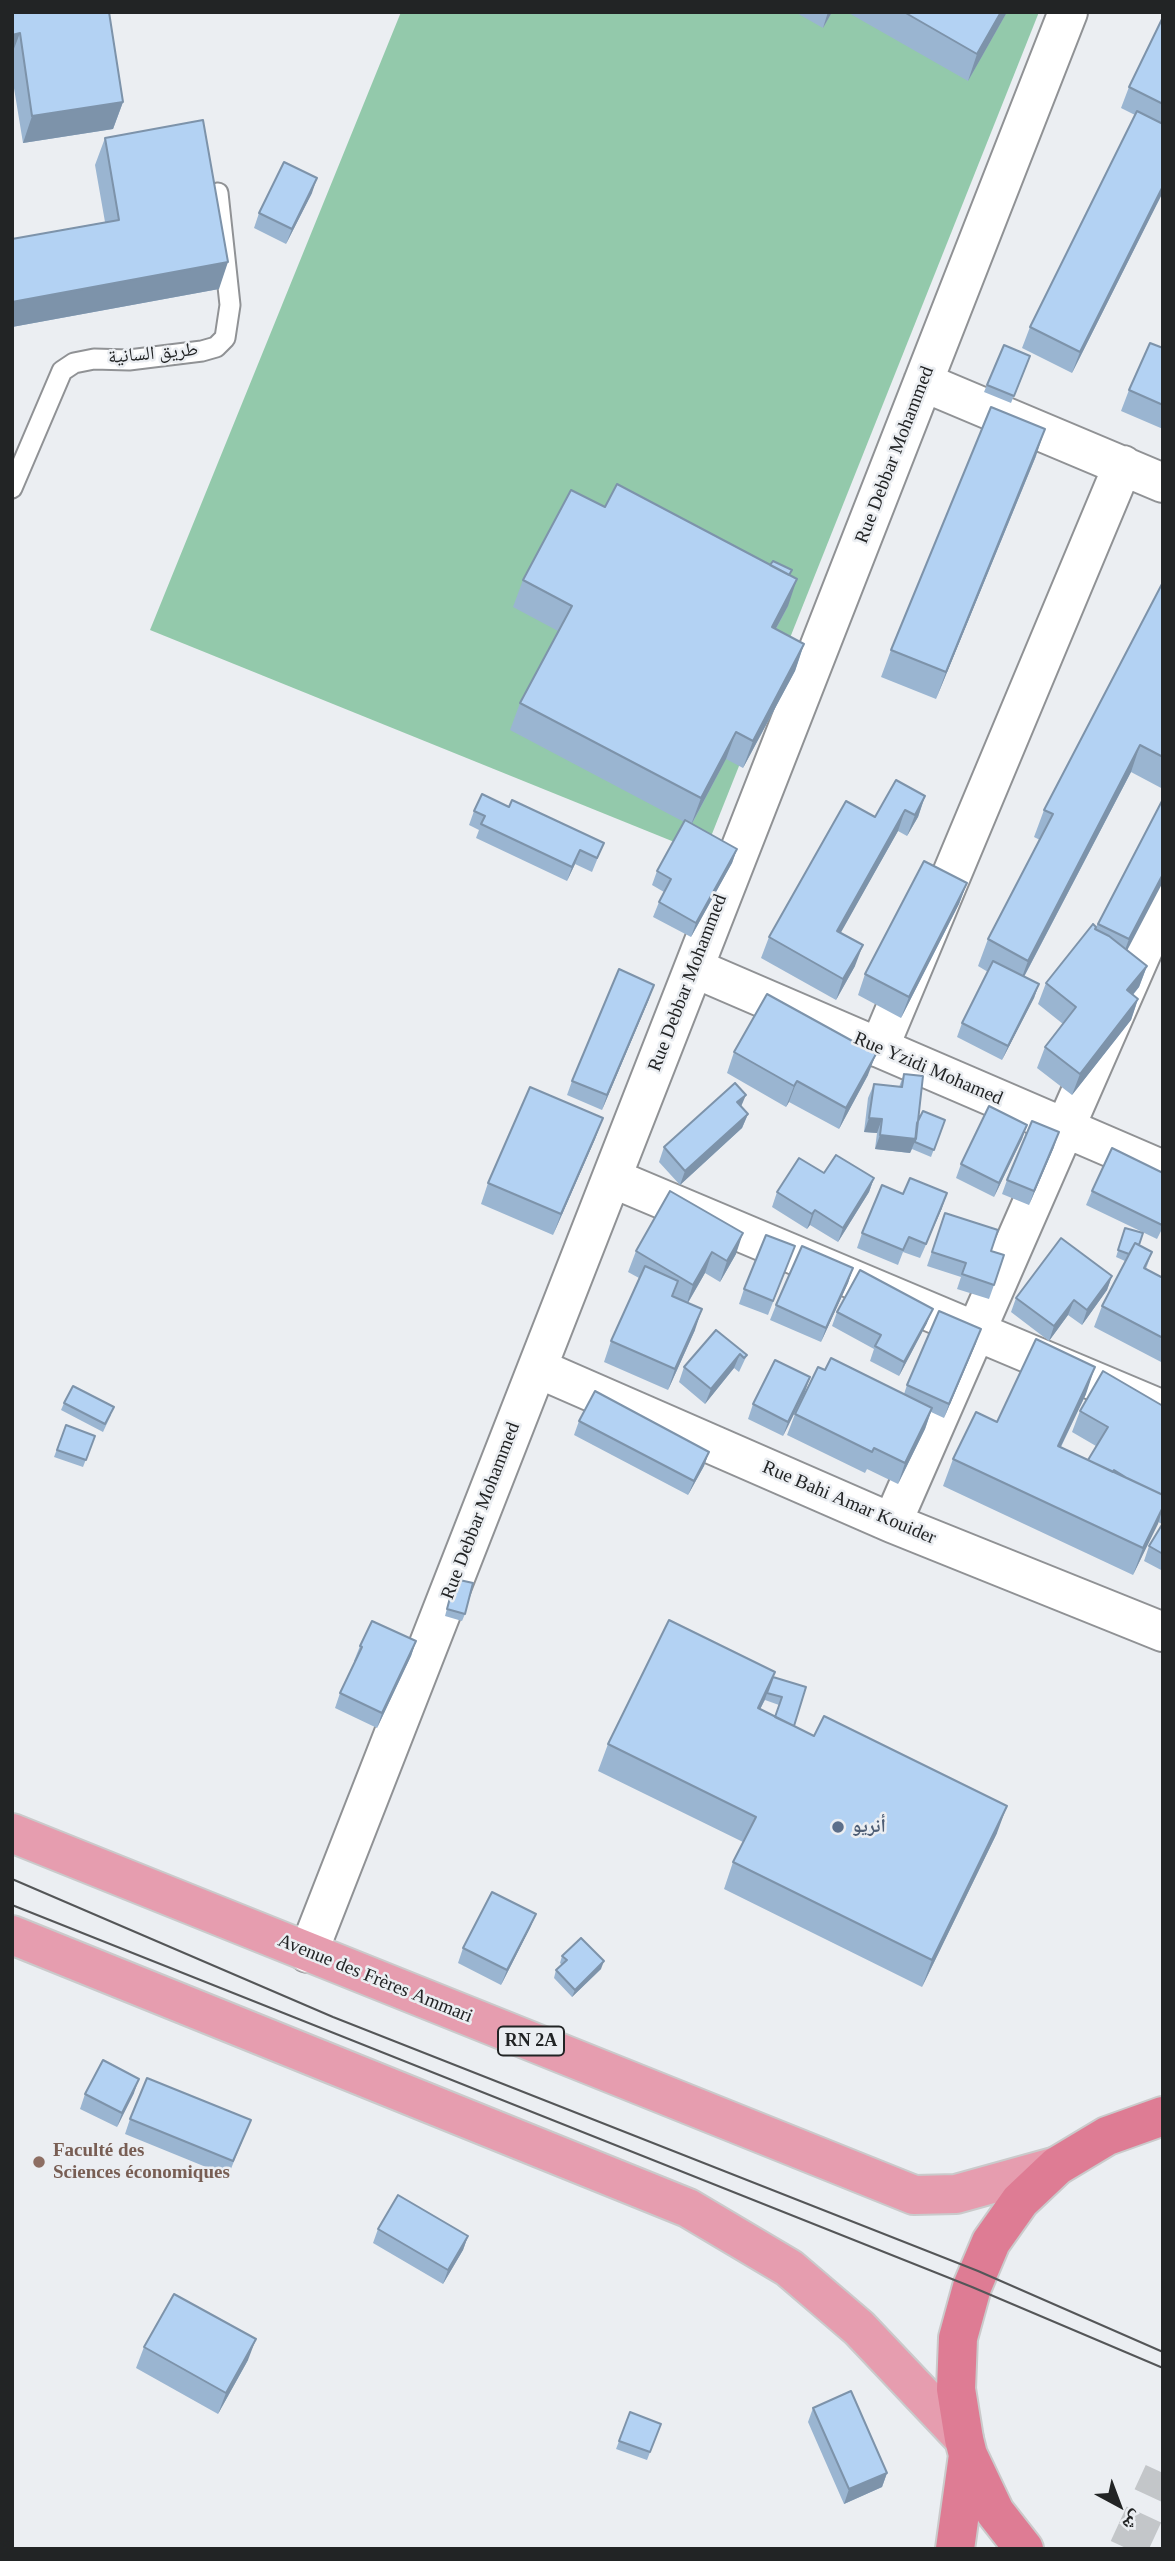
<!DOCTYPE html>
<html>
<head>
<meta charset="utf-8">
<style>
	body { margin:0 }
	#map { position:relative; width:1175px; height:2561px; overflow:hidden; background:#ebeef2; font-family:"Times New Roman","Noto Naskh Arabic",serif }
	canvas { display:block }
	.frame { position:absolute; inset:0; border:14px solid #222425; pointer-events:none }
	.north { position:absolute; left:1084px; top:2470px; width:70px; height:70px; -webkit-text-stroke:5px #ebeef2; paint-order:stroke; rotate:139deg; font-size:19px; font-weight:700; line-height:28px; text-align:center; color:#222425 }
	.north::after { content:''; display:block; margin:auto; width:24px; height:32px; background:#222425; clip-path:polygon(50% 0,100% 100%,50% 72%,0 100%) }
</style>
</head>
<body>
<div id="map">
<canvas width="1175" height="2561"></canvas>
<div class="frame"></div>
<div class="north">ش</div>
</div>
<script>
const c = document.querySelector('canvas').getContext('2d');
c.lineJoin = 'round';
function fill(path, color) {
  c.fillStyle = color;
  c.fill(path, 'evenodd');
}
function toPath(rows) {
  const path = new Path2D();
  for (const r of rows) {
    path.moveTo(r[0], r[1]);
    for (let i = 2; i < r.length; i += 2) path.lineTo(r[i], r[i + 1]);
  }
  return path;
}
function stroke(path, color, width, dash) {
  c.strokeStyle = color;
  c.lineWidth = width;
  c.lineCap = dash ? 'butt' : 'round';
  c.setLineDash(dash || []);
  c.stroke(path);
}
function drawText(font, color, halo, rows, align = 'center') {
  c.font = font + ' "Times New Roman","Noto Naskh Arabic",serif';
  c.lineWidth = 5;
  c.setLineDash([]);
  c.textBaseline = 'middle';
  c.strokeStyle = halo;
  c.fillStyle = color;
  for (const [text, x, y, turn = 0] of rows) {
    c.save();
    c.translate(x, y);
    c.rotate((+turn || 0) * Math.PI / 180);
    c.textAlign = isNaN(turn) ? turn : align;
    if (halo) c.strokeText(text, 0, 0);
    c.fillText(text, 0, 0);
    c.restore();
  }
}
fill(toPath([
	[401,12,1039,12,704,854,150,630]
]), '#93c9ab');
stroke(toPath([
	[1128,2549,1163,2473]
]), '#c3c6c9', 38, [38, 19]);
const service = toPath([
	[12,488,62,371,74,363,94,359,129,360,202,351,216,347,225,338,230,305,218,193]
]);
const minor = toPath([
	[923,382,1163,483],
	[694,968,1163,1170],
	[879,1048,1123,465],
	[612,1178,1163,1410],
	[537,1368,892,1523,1163,1632],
	[892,1523,1163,904],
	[308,1953,1068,12]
]);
const primary = toPath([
	[12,1833,914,2195,956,2194,1057,2166],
	[12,1935,688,2208,789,2268,859,2328,964,2439]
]);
const trunk = toPath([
	[955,2549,968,2455],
	[1024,2549,995,2512,968,2455,964,2439,956,2389,958,2338,972,2287,991,2242,1020,2201,1057,2166,1107,2136,1163,2116]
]);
stroke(service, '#909295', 23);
stroke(minor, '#909295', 42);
stroke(primary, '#cacacb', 42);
stroke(trunk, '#cacacb', 42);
stroke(service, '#fff', 19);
stroke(minor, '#fff', 38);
stroke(primary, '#e69daf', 38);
stroke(trunk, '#de7c94', 38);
stroke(toPath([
	[12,1879,333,2017,978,2271,1163,2352],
	[12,1905,972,2287,1163,2368]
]), '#545658', 2);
fill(toPath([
	[12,12,109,18,123,102,113,129,23,143,12,76],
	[795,12,832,12,823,28],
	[847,12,1007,12,968,81],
	[1163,17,1163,192,1072,373,1022,348,1030,327,1135,115,1121,108,1129,87],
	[105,138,219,289,12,327,12,239,105,222,95,165],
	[312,193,286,244,254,228,259,213],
	[1004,345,1030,356,1011,403,984,392],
	[1163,348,1163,429,1121,411,1129,390],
	[1036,456,936,699,881,677,891,650],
	[605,507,770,565,792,570,790,575,788,606,776,629,804,644,795,671,743,768,726,759,692,824,737,849,732,863,691,937,653,917,659,902,664,892,652,885,657,871,684,822,510,730,520,703,558,631,513,607,523,580],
	[1163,582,1163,789,1131,772,1024,977,1039,984,1034,998,1002,1060,957,1037,962,1023,988,972,978,966,988,939,1040,840,1034,837,1044,810],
	[925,796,918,817,907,836,898,831,840,933,855,966,836,1000,761,958,769,937,875,817],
	[1163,799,1127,950,1147,966,1139,987,1133,995,1138,999,1131,1020,1072,1095,1037,1068,1045,1047,1063,1024,1038,1004,1046,983,1096,927],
	[509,807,604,843,592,872,575,864,567,881,476,838,479,830,469,825,474,811],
	[967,883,959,904,901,1018,858,995,865,974],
	[649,999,602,1110,567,1095,572,1081],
	[734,1052,868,1075,839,1129,789,1102,786,1107,727,1073],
	[904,1074,917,1123,945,1120,931,1157,912,1149,910,1153,875,1149,877,1133,864,1132,868,1098,874,1084,899,1087],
	[741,1107,748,1114,742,1128,680,1185,659,1162,664,1147],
	[603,1118,595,1139,553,1235,481,1204,488,1183],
	[1027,1125,1022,1139,994,1197,956,1178,961,1164],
	[1054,1147,1029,1205,1002,1194,1007,1180],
	[824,1173,874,1178,869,1192,838,1242,810,1225,807,1229,772,1207,777,1192],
	[1163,1173,1163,1227,1157,1239,1086,1205,1092,1191],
	[670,1191,736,1254,720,1282,705,1273,688,1303,695,1330,668,1390,604,1362,611,1341,639,1278,628,1272,636,1251],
	[903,1194,942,1208,920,1258,903,1252,898,1265,857,1248,862,1233],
	[945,1213,991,1251,994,1285,989,1299,957,1289,961,1277,927,1266],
	[1125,1228,1139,1245,1152,1252,1146,1269,1163,1278,1163,1363,1094,1327,1102,1306,1125,1261,1116,1257],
	[795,1246,768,1315,739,1304,744,1289],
	[853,1268,848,1283,821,1342,770,1320,776,1305],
	[1112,1276,1107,1290,1082,1325,1068,1315,1049,1341,1011,1312,1016,1298],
	[837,1312,927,1323,899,1376,870,1361,874,1349,832,1326],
	[716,1330,747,1355,739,1372,734,1368,705,1404,679,1382,684,1367],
	[976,1343,944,1418,931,1412,925,1429,898,1484,867,1469,865,1473,787,1435,795,1414,825,1370,904,1394,907,1385],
	[805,1392,783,1436,748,1419,753,1404],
	[1086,1394,1061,1447,1088,1460,1096,1446,1072,1432,1080,1411,1163,1406,1163,1571,1144,1561,1149,1546,1162,1524,1158,1522,1133,1575,943,1486,953,1459,997,1422],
	[64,1403,111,1415,103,1432,61,1410],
	[579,1421,709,1452,704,1466,688,1495,574,1435],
	[66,1425,95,1436,83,1467,54,1457],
	[455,1579,465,1614,462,1621,445,1616],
	[416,1641,411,1656,377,1728,335,1708,340,1693,356,1661,354,1661,360,1646],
	[773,1677,794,1726,997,1833,922,1987,724,1889,733,1862,743,1842,598,1771,608,1744],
	[765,1700,779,1705,775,1717,760,1709],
	[536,1914,530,1928,501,1985,458,1963,463,1948],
	[562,1956,601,1969,572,1997,554,1978,556,1970,562,1965,560,1963],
	[134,2093,117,2127,80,2109,85,2094],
	[130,2119,251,2120,228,2176,125,2134],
	[378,2229,468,2236,463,2250,443,2284,373,2243],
	[144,2347,248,2360,218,2414,136,2368],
	[813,2408,887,2473,882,2487,844,2504,808,2422],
	[630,2412,661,2424,647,2460,616,2449]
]), '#9ab5d1');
fill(toPath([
	[828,12,832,12,823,28],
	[1001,12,1007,12,968,81,977,54],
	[20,33,12,54,12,35],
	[123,102,113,129,23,143,32,116],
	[317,178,312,193,286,244,292,229],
	[1163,186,1163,192,1072,373,1080,352],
	[228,262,219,289,12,327,12,302],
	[1045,429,1036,456,936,699,946,672],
	[797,579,788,606,762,654,772,627],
	[804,644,795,671,743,768,753,741],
	[736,732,726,759,691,825,701,798],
	[1140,745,1131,772,1018,988,1028,961],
	[925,796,918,817,907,836,915,815],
	[905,810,898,831,830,952,837,931],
	[737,849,732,863,691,937,696,923],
	[580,850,575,864,567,881,572,867],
	[1163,874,1163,882,1119,966,1129,939],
	[967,883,959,904,901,1018,909,997],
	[863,945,855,966,836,1000,843,979],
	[1147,966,1139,987,1119,1011,1127,990],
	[1039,984,1034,998,1002,1060,1008,1046],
	[654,985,649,999,602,1110,607,1095],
	[1138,999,1131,1020,1072,1095,1080,1074],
	[876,1054,868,1075,839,1129,846,1108],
	[797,1081,789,1102,786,1107,794,1086],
	[746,1095,740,1109,737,1102],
	[748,1114,742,1128,680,1185,685,1171],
	[603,1118,595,1139,553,1235,561,1214],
	[869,1118,882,1119,877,1133,864,1132],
	[1027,1125,1022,1139,994,1197,999,1183],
	[1059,1132,1054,1147,1029,1205,1034,1191],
	[880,1135,916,1139,910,1153,875,1149],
	[874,1178,869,1192,838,1242,843,1228],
	[947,1193,942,1208,920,1258,926,1244],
	[815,1210,810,1225,807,1229,812,1214],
	[743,1233,736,1254,720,1282,727,1261],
	[712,1252,705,1273,686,1306,693,1285],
	[853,1268,848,1283,821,1342,826,1328],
	[1112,1276,1107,1290,1082,1325,1087,1310],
	[1074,1300,1068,1315,1049,1341,1054,1326],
	[702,1309,695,1330,668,1390,675,1369],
	[933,1309,927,1323,899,1376,904,1362],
	[981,1329,976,1343,944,1418,949,1404],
	[740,1354,734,1368,705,1404,711,1389],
	[1095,1367,1086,1394,1048,1473,1058,1446],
	[810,1377,805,1392,783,1436,788,1422],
	[932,1408,925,1429,898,1484,905,1463],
	[709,1452,704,1466,688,1495,694,1481],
	[1163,1507,1158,1524,1133,1575,1143,1548],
	[416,1641,411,1656,377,1728,382,1713],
	[775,1672,765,1699,748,1735,758,1708],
	[1007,1806,997,1833,922,1987,932,1960],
	[536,1914,530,1928,501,1985,507,1970],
	[604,1961,601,1969,572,1997,575,1990],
	[139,2079,134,2093,117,2127,122,2113],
	[468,2236,463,2250,443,2284,448,2270],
	[256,2339,248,2360,218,2414,226,2393],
	[887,2473,882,2487,844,2504,849,2489]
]), '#7d93aa');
const building = toPath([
	[12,12,109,12,123,102,32,116,20,33,12,35,12,12],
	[904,12,1001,12,977,54,904,12],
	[1163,17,1163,104,1129,87,1163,17],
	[1137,111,1163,124,1163,186,1080,352,1030,327,1137,111],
	[203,120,228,262,12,302,12,239,119,220,105,138,203,120],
	[284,162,317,178,292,229,259,213,284,162],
	[1150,343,1163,348,1163,405,1129,390,1150,343],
	[1004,345,1030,356,1014,396,987,385,1004,345],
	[991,407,1045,429,946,672,891,650,991,407],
	[617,484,797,579,772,627,804,644,753,741,736,732,701,798,520,703,572,606,523,580,571,490,605,507,617,484],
	[773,561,792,570,789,575,770,565,773,561],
	[1163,582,1163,757,1140,745,1028,961,988,939,1053,814,1044,810,1163,582],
	[896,780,925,796,915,815,905,810,837,931,863,945,843,979,769,937,846,801,875,817,896,780],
	[482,794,509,807,512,800,604,843,597,858,580,850,572,867,481,824,485,816,474,811,482,794],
	[1163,799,1163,874,1129,939,1098,924,1163,799],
	[685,820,737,849,696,923,659,902,671,879,657,871,685,820],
	[924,861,967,883,909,997,865,974,924,861],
	[1093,924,1096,927,1095,929,1109,936,1147,966,1127,990,1138,999,1080,1074,1045,1047,1076,1007,1046,983,1093,924],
	[993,961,1039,984,1008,1046,962,1023,993,961],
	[619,969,654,985,607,1095,572,1081,619,969],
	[767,994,876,1054,846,1108,797,1081,794,1086,734,1052,767,994],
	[904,1074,923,1076,916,1139,880,1135,882,1119,869,1118,874,1084,902,1087,904,1074],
	[735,1083,746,1095,737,1102,748,1114,685,1171,664,1147,735,1083],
	[530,1087,603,1118,561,1214,488,1183,530,1087],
	[989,1106,1027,1125,999,1183,961,1164,989,1106],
	[923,1111,945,1120,934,1150,915,1142,917,1123,923,1111],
	[1032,1121,1059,1132,1034,1191,1007,1180,1032,1121],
	[1112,1148,1163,1173,1162,1225,1092,1191,1112,1148],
	[836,1155,874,1178,843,1228,815,1210,812,1214,777,1192,799,1158,824,1173,836,1155],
	[910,1178,947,1193,926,1244,909,1237,903,1250,862,1233,882,1185,903,1194,910,1178],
	[670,1191,743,1233,727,1261,712,1252,693,1285,636,1251,670,1191],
	[945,1213,998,1230,991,1251,1004,1255,994,1285,962,1274,966,1263,932,1252,945,1213],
	[1125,1228,1143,1233,1139,1245,1135,1243,1129,1254,1118,1250,1125,1228],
	[766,1235,795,1246,773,1301,744,1289,766,1235],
	[1061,1238,1112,1276,1087,1310,1074,1300,1054,1326,1016,1298,1061,1238],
	[1135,1243,1152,1252,1144,1268,1163,1278,1163,1338,1102,1306,1135,1243],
	[802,1246,853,1268,826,1328,776,1305,802,1246],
	[645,1266,678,1281,672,1296,702,1309,675,1369,611,1341,645,1266],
	[860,1270,933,1309,904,1362,875,1346,881,1335,837,1312,860,1270],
	[939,1311,981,1329,949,1404,907,1385,939,1311],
	[716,1330,747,1355,744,1358,740,1354,711,1389,684,1367,716,1330],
	[1036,1339,1095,1367,1058,1446,1163,1495,1163,1507,1143,1548,953,1459,976,1412,997,1422,1036,1339],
	[831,1358,932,1408,905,1463,874,1448,872,1452,795,1414,818,1367,825,1370,831,1358],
	[775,1360,810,1377,788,1422,753,1404,775,1360],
	[1103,1371,1163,1406,1163,1495,1127,1478,1114,1470,1113,1472,1088,1460,1108,1427,1080,1411,1103,1371],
	[73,1386,114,1407,105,1424,64,1403,73,1386],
	[595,1391,709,1452,694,1481,579,1421,595,1391],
	[66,1425,95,1436,86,1460,57,1450,66,1425],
	[1163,1523,1163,1554,1149,1546,1163,1523],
	[455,1579,473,1583,465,1614,447,1609,455,1579],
	[669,1620,775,1672,758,1708,814,1736,824,1716,1007,1806,932,1960,733,1862,756,1817,608,1744,669,1620],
	[372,1621,416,1641,382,1713,340,1693,362,1647,360,1646,372,1621],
	[773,1677,806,1687,794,1726,775,1717,782,1697,767,1693,773,1677],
	[492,1892,536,1914,507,1970,463,1948,492,1892],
	[581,1938,604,1961,575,1990,556,1970,567,1960,562,1956,581,1938],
	[103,2060,139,2079,122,2113,85,2094,103,2060],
	[147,2078,251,2120,233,2161,130,2119,147,2078],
	[398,2195,468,2236,448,2270,378,2229,398,2195],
	[174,2294,256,2339,226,2393,144,2347,174,2294],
	[851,2391,887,2473,849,2489,813,2408,851,2391],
	[630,2412,661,2424,650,2452,619,2441,630,2412]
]);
fill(building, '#b3d2f3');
stroke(building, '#7d93aa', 2);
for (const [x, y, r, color] of [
	[838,1827,7,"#5c6f8a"],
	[39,2162,7,"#8d6e63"]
]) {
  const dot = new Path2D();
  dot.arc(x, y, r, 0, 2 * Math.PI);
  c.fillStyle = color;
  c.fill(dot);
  stroke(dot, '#ebeef2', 2.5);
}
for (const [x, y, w] of [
	[531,2041,66]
]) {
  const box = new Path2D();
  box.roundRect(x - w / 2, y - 14.5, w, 29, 5);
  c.fillStyle = '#ebeef2';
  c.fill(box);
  stroke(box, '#222425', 2);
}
drawText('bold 18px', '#222425', null, [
	["RN 2A",531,2041]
]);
drawText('19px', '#222425', '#ebeef2', [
	["طريق السانية",153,354,-5],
	["Rue Debbar Mohammed",895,455,-69],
	["Rue Debbar Mohammed",688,983,-69],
	["Rue Yzidi Mohamed",928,1069,23],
	["Rue Bahi Amar Kouider",849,1503,23],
	["Rue Debbar Mohammed",481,1511,-69],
	["Avenue des Frères Ammari",375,1979,22]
]);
drawText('bold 19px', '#4e5e75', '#ebeef2', [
	["أنريو",852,1827]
], 'left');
drawText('bold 19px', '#785e54', '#ebeef2', [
	["Faculté des",53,2151],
	["Sciences économiques",53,2173]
], 'left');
</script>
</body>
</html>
